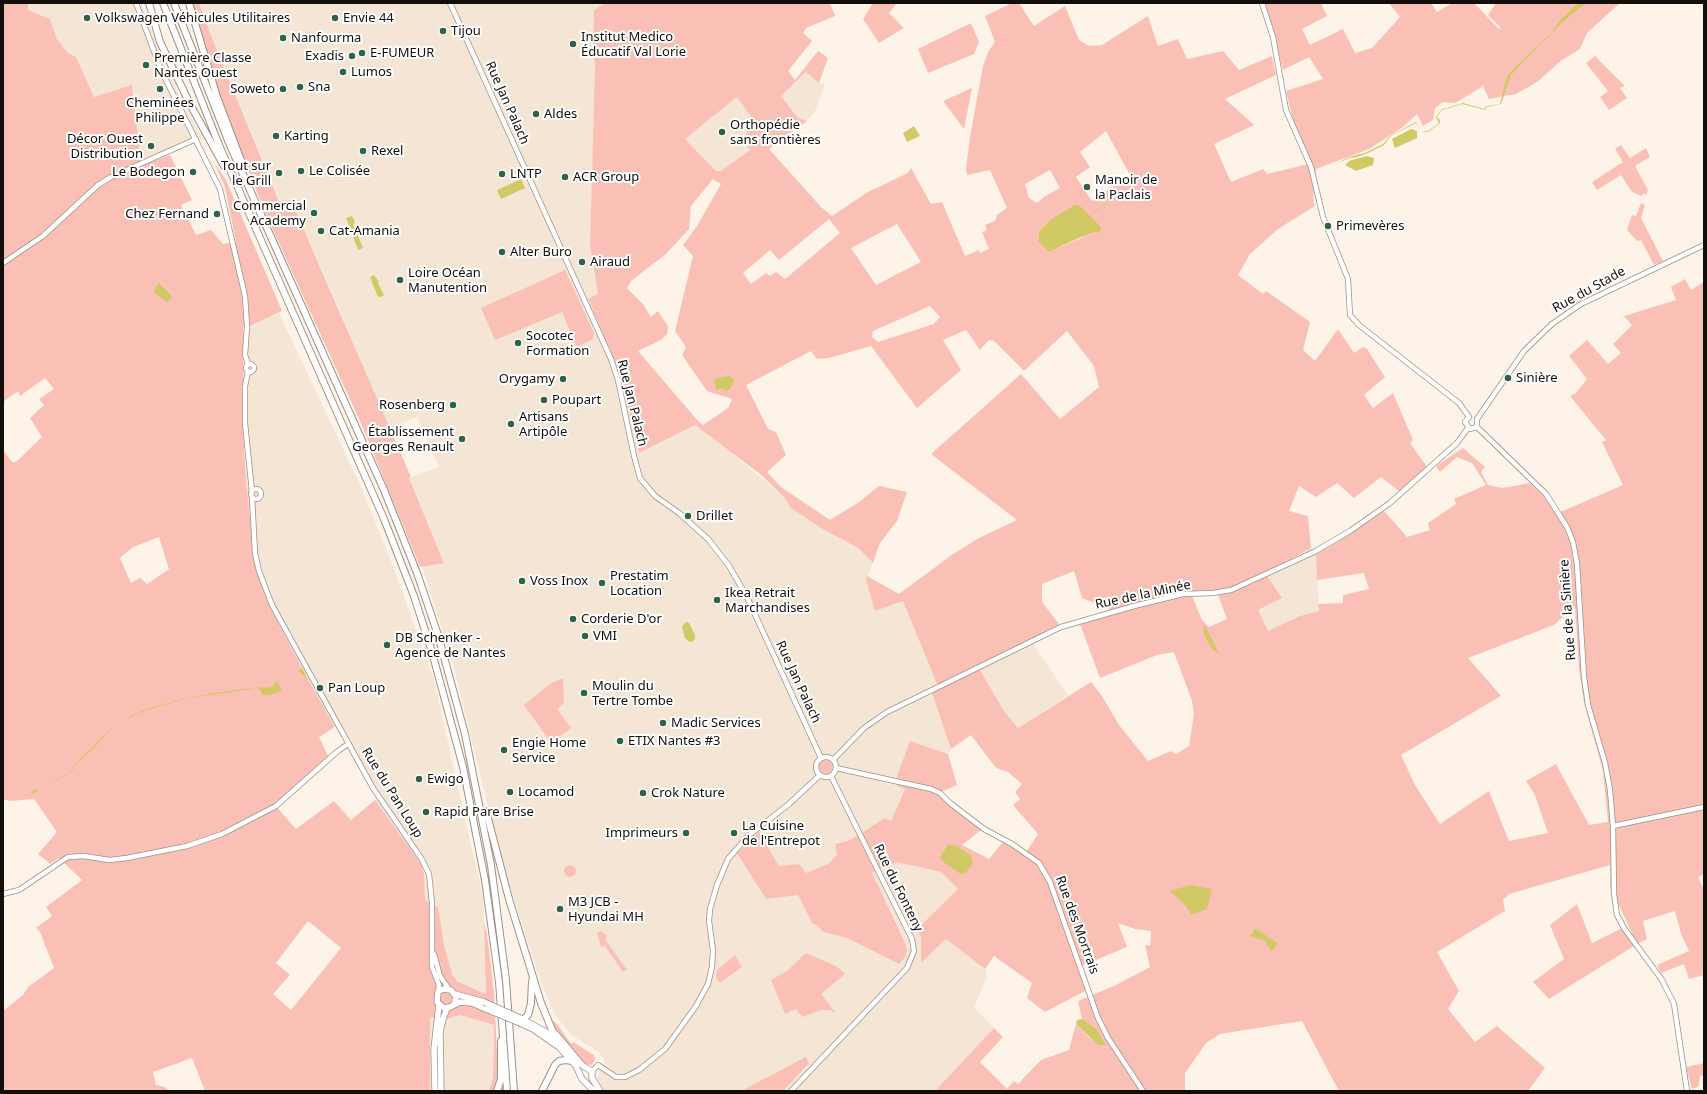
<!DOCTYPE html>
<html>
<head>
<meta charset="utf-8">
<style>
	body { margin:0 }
	#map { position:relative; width:1707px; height:1094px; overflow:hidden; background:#fef3e9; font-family:"Noto Sans",sans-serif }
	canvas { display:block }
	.frame { position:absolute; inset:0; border:4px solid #120f0b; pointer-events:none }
</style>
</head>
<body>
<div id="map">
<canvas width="1707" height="1094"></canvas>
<div class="frame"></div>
</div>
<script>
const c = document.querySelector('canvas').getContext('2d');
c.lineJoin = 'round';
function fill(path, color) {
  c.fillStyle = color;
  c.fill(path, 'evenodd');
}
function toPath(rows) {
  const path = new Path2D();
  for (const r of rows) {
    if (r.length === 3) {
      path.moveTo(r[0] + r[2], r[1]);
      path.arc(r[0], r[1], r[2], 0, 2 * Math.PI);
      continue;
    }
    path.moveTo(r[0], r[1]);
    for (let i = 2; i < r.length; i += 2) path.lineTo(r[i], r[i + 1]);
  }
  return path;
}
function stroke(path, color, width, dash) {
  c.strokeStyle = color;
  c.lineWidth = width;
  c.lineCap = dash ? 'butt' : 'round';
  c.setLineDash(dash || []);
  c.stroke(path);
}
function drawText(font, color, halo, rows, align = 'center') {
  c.font = font + ' "Noto Sans",sans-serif';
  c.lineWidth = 4;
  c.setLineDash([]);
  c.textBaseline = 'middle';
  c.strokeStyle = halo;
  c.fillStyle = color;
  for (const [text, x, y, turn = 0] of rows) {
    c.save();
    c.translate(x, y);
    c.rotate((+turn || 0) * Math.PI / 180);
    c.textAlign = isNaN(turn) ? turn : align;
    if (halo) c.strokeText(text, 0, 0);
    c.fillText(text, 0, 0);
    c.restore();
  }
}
fill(toPath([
	[28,3,141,3,165,67,202,139,141,166,132,86,94,97,76,58,68,53,57,39,50,19,28,10],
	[199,3,605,3,594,10,593,55,595,65,590,244,598,295,588,299,618,369,639,453,695,425,728,450,784,497,791,508,821,528,858,548,873,563,866,579,895,605,903,600,939,689,932,693,951,749,948,754,910,741,905,788,891,821,885,818,850,840,835,843,837,854,834,860,814,871,806,873,799,864,779,866,747,842,798,895,812,923,818,926,823,932,847,938,899,964,906,942,872,873,896,862,941,872,958,889,917,929,921,938,921,963,946,939,985,969,987,976,974,1008,994,1028,935,1091,593,1091,598,1084,597,1078,605,1061,599,1052,571,1035,555,1015,539,978,500,854,454,668,422,566,444,562,409,478,439,467,417,417,389,429,335,299,291,201,280,201,217,51],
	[807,72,819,83,825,85,815,111,807,121,798,118,781,96],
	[737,97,757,125,750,150,721,171,716,171,685,139],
	[279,313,362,489,394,569,434,680,483,898,487,994,457,981,452,974,444,945,438,907,425,900,424,874,421,864,375,800,381,796,340,724,335,727,302,668,273,613,260,578,255,560,246,481,242,382,243,326,250,326],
	[1311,548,1316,554,1319,611,1300,616,1268,631,1258,610,1282,598,1264,573],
	[1032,642,1068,695,1018,728,1002,708,979,670],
	[460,1015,494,1025,493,1078,489,1091,430,1091,430,1016,447,1019]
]), '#f4e5d5');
fill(toPath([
	[3,3,28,3,28,10,50,19,57,39,68,53,76,57,94,97,132,85,141,166,170,155,192,200,181,205,196,235,211,230,223,244,236,242,225,187,214,162,226,180,282,311,250,326,243,326,243,430,246,481,255,560,273,613,302,668,298,671,309,681,335,727,319,737,328,756,274,804,296,829,334,801,351,820,375,800,421,864,424,874,425,900,438,907,444,945,452,974,457,981,486,994,484,922,487,934,494,992,498,1073,503,1082,504,1091,489,1091,493,1078,494,1025,460,1015,447,1019,430,1017,430,1091,205,1091,192,1058,153,1072,156,1085,165,1087,169,1091,3,1091,3,1011,23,995,28,987,54,968,40,932,36,928,52,916,46,907,82,880,59,858,50,864,38,854,57,832,34,799,10,801,3,799,3,450,12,462,16,462,42,437,30,418,44,405,39,399,54,389,45,378,20,396,18,391,3,402],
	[159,537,169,569,147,584,140,578,131,583,120,558,133,547],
	[308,921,341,948,291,1010,273,994,290,975,276,963],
	[192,3,199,3,217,51,279,201,291,200,411,477,409,478,444,563,420,567,363,428,264,210,218,92],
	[605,3,830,3,835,16,806,28,803,33,812,41,788,71,795,80,818,51,828,58,819,83,806,72,781,96,798,118,807,121,769,149,821,207,832,216,868,192,908,173,911,168,931,204,942,202,965,256,979,250,980,253,989,249,982,232,987,230,985,225,995,221,997,215,1007,208,990,170,967,175,966,169,970,137,983,66,988,52,995,42,985,16,1012,3,1019,3,1034,26,1065,6,1079,40,1089,46,1102,45,1148,16,1158,46,1178,39,1187,59,1223,51,1239,70,1272,56,1276,75,1225,99,1254,125,1214,144,1231,182,1263,169,1267,174,1308,164,1299,145,1286,91,1323,79,1309,57,1283,70,1265,3,1321,3,1327,16,1302,29,1310,45,1343,29,1355,53,1372,48,1400,17,1389,3,1431,3,1437,12,1452,3,1474,3,1499,29,1501,28,1488,15,1496,3,1620,3,1587,33,1580,49,1562,60,1537,82,1516,94,1489,99,1482,84,1482,87,1455,103,1443,102,1435,108,1433,120,1423,126,1417,114,1403,127,1369,149,1316,169,1313,199,1315,206,1278,229,1250,254,1238,275,1263,294,1266,291,1310,322,1303,350,1315,361,1338,329,1354,353,1363,347,1367,349,1385,377,1364,395,1373,408,1393,393,1413,440,1410,443,1427,467,1400,492,1381,477,1354,498,1337,483,1316,497,1299,486,1289,511,1308,516,1311,548,1265,573,1282,598,1258,610,1268,631,1300,616,1319,611,1318,604,1343,603,1343,595,1369,589,1364,573,1317,580,1316,554,1336,543,1384,511,1407,537,1430,530,1428,523,1456,504,1454,499,1486,485,1472,463,1457,457,1440,472,1436,466,1463,448,1485,467,1481,472,1488,485,1502,488,1530,483,1545,498,1556,514,1623,485,1602,442,1606,440,1570,396,1576,393,1587,379,1569,356,1587,340,1608,364,1621,353,1613,344,1632,325,1624,316,1676,300,1671,287,1685,279,1691,290,1704,282,1704,874,1698,877,1704,890,1704,975,1689,979,1684,964,1661,973,1657,965,1689,951,1681,934,1675,911,1643,921,1647,939,1637,944,1619,905,1614,905,1610,887,1610,865,1509,894,1503,900,1505,911,1437,952,1459,991,1448,1009,1475,1042,1497,1026,1545,1068,1528,1091,1339,1091,1302,1021,1220,1034,1206,1043,1185,1073,1185,1091,935,1091,994,1028,1003,1037,980,1062,1007,1089,1014,1081,1018,1084,1041,1060,1069,1050,1076,1024,1091,1039,1105,1047,1096,1028,1082,1019,1078,1001,1114,986,1150,967,1145,945,1150,946,1151,931,1135,929,1118,923,1127,947,1079,967,1087,990,1045,1012,1027,998,1032,983,994,956,985,969,946,939,921,963,921,938,917,929,958,889,941,872,896,862,872,873,905,942,907,950,906,956,899,964,847,938,823,932,818,926,812,923,798,895,766,899,737,853,759,832,779,866,799,864,806,873,828,864,837,855,835,844,850,840,885,818,891,821,905,789,897,786,897,776,910,741,948,754,957,785,941,792,944,801,981,830,962,845,989,859,1003,842,1025,854,1038,834,1013,805,1020,799,1015,792,1022,784,1008,772,996,768,971,735,951,749,932,693,939,689,903,601,875,611,866,579,867,576,899,594,953,554,979,538,1017,520,931,454,1021,374,1060,419,1099,387,1094,366,1067,331,1024,371,994,341,989,340,980,350,966,330,943,340,961,370,917,408,871,346,829,358,817,359,811,351,746,385,768,429,776,432,786,455,767,472,781,487,830,520,859,502,879,486,907,492,897,521,880,543,873,563,858,548,821,528,791,508,784,497,760,474,695,425,639,453,618,369,588,299,598,294,590,244,595,65,593,55,594,10],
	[737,97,757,125,741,138,750,150,721,171,716,171,685,139],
	[1106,131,1130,175,1092,201,1076,177,1090,167,1080,152],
	[1050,170,1060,188,1045,196,1037,203,1029,198,1025,184],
	[713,179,721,184,697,226,683,245,693,256,675,331,686,347,682,355,707,391,732,399,728,408,703,425,698,421,638,351,661,340,667,334,668,326,658,311,651,317,643,304,627,288,631,281,666,254,689,229,691,206],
	[829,219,840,233,785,279,776,272,770,276,766,273,751,284,743,273,770,250,779,260],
	[1050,220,1098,225,1101,227,1095,232,1049,252,1038,242,1039,231],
	[897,224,921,262,876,285,851,248],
	[930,306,940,317,934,324,878,342,872,337,873,331],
	[1074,571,1082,598,1109,609,1110,615,1080,624,1100,678,1157,655,1174,652,1192,701,1194,714,1189,746,1176,754,1171,751,1148,761,1119,725,1102,696,1091,682,1018,728,1002,708,980,670,1007,654,1058,630,1059,624,1042,602,1042,584],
	[1216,590,1227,619,1209,627,1202,620,1190,591],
	[1575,606,1579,669,1584,703,1603,771,1608,822,1589,825,1556,764,1526,781,1534,793,1548,833,1509,841,1489,791,1440,824,1415,785,1401,755,1501,696,1468,658,1554,625],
	[873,3,897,3,889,13,904,28,879,43,863,19],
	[971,23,979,42,974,54,928,73,918,49],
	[1595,56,1625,86,1620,88,1627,98,1609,110,1600,97,1608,91,1586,63],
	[972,88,964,129,943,101],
	[1621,145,1630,158,1646,148,1650,157,1635,166,1648,190,1646,195,1643,193,1642,196,1632,192,1621,175,1597,190,1592,182,1623,162,1615,149],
	[1641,203,1645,205,1641,218,1663,261,1654,265,1641,240,1637,241,1627,230,1632,215,1636,216],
	[565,270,594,333,593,339,577,347,562,312,495,340,481,308],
	[563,678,564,703,557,709,571,728,551,743,524,705,550,684],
	[826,767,7],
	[570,871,6],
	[1577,904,1592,943,1622,928,1634,946,1549,999,1533,982,1564,959,1550,925],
	[601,931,607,936,605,939,627,970,623,972,605,946,601,947,597,933],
	[806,953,836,966,845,974,821,994,836,1013,830,1010,821,1010,802,1017,796,1009,785,1014,771,980,787,971],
	[735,955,742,967,720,983,716,978,717,970],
	[547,1015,557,1024,570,1042,572,1044,573,1042,594,1055,595,1060,592,1065,584,1064,554,1029],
	[806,1057,809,1063,783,1091,741,1091],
	[1704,1063,1704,1075,1700,1076,1698,1087,1692,1089,1686,1067]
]), '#fbc0b5');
fill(toPath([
	[1578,3,1586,3,1560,24,1547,39,1542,42,1511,75,1501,104,1487,107,1485,110,1462,104,1450,108,1442,110,1437,117,1440,120,1440,123,1428,132,1421,132,1416,123,1391,136,1384,145,1366,154,1357,157,1349,158,1334,165,1315,167,1334,165,1349,157,1365,153,1383,144,1390,136,1416,122,1421,132,1428,131,1439,123,1436,117,1442,109,1444,109,1463,103,1484,109,1487,106,1500,104,1507,76,1541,42,1552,33,1558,22],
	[914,126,920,136,907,142,903,133],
	[1411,129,1417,131,1417,138,1395,148,1392,139],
	[1367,156,1374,158,1373,165,1356,171,1345,165,1349,161],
	[521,179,525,188,501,199,497,190],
	[1113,201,1104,205,1100,208,1089,215,1101,227,1101,230,1099,233,1095,232,1079,238,1049,252,1038,242,1039,231,1050,220,1075,205,1079,205,1089,215,1104,204],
	[352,216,355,223,353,224,363,248,358,250,346,218],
	[374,275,379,282,378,283,384,296,378,297,370,277],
	[159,283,172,296,170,300,167,302,156,294,154,290],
	[729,376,735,380,730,389,725,392,723,389,716,389,714,379],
	[686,622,689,623,695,635,695,639,692,642,688,641,685,638,682,626],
	[1205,626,1212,639,1219,654,1210,647,1204,634,1203,627],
	[302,668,309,681,298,671,293,676,277,682,282,690,271,695,263,695,258,687,245,690,188,698,138,713,124,722,113,727,94,748,76,764,72,771,55,782,36,789,37,792,32,794,31,792,22,797,20,797,3,795,21,797,39,788,54,782,71,771,75,764,113,727,124,722,133,715,141,711,161,705,182,699,214,693,258,687,266,688,272,687,276,682,293,676,298,671],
	[948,845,955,845,971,855,973,863,967,871,963,874,959,873,941,860,940,857],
	[1190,885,1212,889,1207,909,1191,915,1186,906,1170,891],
	[1253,929,1258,930,1277,943,1275,948,1271,951,1265,941,1250,936,1253,933],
	[1082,1019,1096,1028,1106,1046,1098,1045,1076,1024,1077,1020]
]), '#d1c965');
const minor = toPath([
	[136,3,161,70,220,189,245,296,247,326,245,355,248,364],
	[450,3,611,359,618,380,634,456,640,478,655,496,679,513,708,539,729,566,747,597,821,758],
	[1262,3,1273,37,1286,110,1311,167,1323,217,1348,279,1350,315,1359,325,1459,403,1469,417],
	[3,263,43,236,98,185,111,177,196,139],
	[250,368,4],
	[248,372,245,386,245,423,252,492],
	[1469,417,1465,422,1470,429,1477,427,1477,419],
	[1477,419,1524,351,1552,324,1581,304,1704,245],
	[1477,427,1546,494,1567,527,1573,542,1577,564,1584,677,1588,705,1605,763,1610,790,1613,826,1614,894,1617,915,1624,928,1662,980,1674,1004,1687,1091],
	[256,494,5],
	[252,497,255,553,259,571,272,605,373,788,421,858,429,874,432,903,432,967,439,985,438,992],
	[826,767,10],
	[833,760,864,728,887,712,1061,627,1134,606,1183,594,1213,593,1231,590,1314,552,1350,531,1390,503,1457,443,1468,428],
	[836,768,931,789,940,793,950,803,984,829,1012,844,1039,863,1050,882,1098,1018,1108,1038,1143,1091],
	[1613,826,1704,807],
	[3,894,19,890,68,857,84,856,109,860,127,858,187,846,222,834,276,806,338,751,348,744],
	[434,954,440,976,449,989],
	[592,1071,598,1065,616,1077,625,1077,639,1070,665,1049,696,1006,708,984,712,967,713,950,709,921,710,909,717,885,728,859,748,836,789,804,820,775],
	[791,1091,907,968,914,951,912,939,831,776]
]);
const major = toPath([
	[455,994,484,1002],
	[454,1005,456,997,451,990,443,989,438,992,437,1002,444,1008,450,1007,460,1002,472,1003,486,1009],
	[520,1018,546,1032,570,1051,583,1066,592,1071,592,1078],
	[520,1023,533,1029,559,1047,576,1066,582,1079,594,1091],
	[592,1078,600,1091],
	[435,1091,434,1049,439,1005],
	[441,1091,440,1032,443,1019,447,1008]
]);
const highway = toPath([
	[149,3,160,42,191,106,224,166],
	[163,3,219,145,384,519,414,596,432,652,463,767,485,880,499,982,507,1091],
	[174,3,229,143,384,490,417,573,438,635,465,734,491,865,506,980,514,1091],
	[189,3,217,97,242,163],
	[486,811,509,899,541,1003,552,1030,570,1051],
	[520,1023,528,1015,531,1003,532,981],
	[497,1091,501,1079,501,1041],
	[542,1091,555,1065,559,1061,566,1060,572,1061]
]);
stroke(minor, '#9c9289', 6);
stroke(major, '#9c9289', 7);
stroke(highway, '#9c9289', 8);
stroke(minor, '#fff', 4.5);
stroke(major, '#fff', 5.5);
stroke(highway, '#fff', 6);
const majorBridge = toPath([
	[484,1002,520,1018],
	[486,1009,520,1023]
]);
stroke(majorBridge, '#9c9289', 7, []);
stroke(majorBridge, '#fff', 5.5);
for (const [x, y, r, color] of [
	[87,18,4,"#2e6349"],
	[335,18,4,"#2e6349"],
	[443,31,4,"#2e6349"],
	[283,38,4,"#2e6349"],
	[573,44,4,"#2e6349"],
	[362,53,4,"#2e6349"],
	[352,56,4,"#2e6349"],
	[146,65,4,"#2e6349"],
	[343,72,4,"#2e6349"],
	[300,87,4,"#2e6349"],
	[160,89,4,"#2e6349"],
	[283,89,4,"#2e6349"],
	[536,114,4,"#2e6349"],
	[722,132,4,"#2e6349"],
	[276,136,4,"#2e6349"],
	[151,146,4,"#2e6349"],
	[363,151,4,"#2e6349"],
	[301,171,4,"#2e6349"],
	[193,172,4,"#2e6349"],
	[279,173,4,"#2e6349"],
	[502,174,4,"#2e6349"],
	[565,177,4,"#2e6349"],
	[1087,187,4,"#2e6349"],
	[314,213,4,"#2e6349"],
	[217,214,4,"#2e6349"],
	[1328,226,4,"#2e6349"],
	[321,231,4,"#2e6349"],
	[502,252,4,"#2e6349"],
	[582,262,4,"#2e6349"],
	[400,280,4,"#2e6349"],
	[518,343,4,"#2e6349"],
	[1508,378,4,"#2e6349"],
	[563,379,4,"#2e6349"],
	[544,400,4,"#2e6349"],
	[453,405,4,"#2e6349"],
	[511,424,4,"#2e6349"],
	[462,439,4,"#2e6349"],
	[688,516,4,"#2e6349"],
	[522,581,4,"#2e6349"],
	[602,583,4,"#2e6349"],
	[717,600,4,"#2e6349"],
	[573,619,4,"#2e6349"],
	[585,636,4,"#2e6349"],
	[387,645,4,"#2e6349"],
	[320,688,4,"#2e6349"],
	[584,693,4,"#2e6349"],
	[663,723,4,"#2e6349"],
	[620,741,4,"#2e6349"],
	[504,750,4,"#2e6349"],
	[419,779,4,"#2e6349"],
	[510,792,4,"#2e6349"],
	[643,793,4,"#2e6349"],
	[426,812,4,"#2e6349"],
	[686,833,4,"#2e6349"],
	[734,833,4,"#2e6349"],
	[560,909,4,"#2e6349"]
]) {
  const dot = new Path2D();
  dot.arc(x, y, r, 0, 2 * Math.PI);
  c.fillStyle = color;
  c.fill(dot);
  stroke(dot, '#fff', 1.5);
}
drawText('13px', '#120f0b', '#fff', [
	["Volkswagen Véhicules Utilitaires",95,18],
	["Envie 44",343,18],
	["Tijou",451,31],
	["Institut Medico",581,37],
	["Éducatif Val Lorie",581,52],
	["Nanfourma",291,38],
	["E-FUMEUR",370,53],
	["Exadis",344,56,"right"],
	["Première Classe",154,58],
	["Nantes Ouest",154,73],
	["Lumos",351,72],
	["Sna",308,87],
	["Soweto",275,89,"right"],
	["Cheminées",160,103,"center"],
	["Philippe",160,118,"center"],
	["Aldes",544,114],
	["Orthopédie",730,125],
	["sans frontières",730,140],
	["Karting",284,136],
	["Décor Ouest",143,139,"right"],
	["Distribution",143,154,"right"],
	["Rexel",371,151],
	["Tout sur",271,166,"right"],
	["le Grill",271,181,"right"],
	["Le Colisée",309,171],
	["Le Bodegon",185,172,"right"],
	["LNTP",510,174],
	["ACR Group",573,177],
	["Manoir de",1095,180],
	["la Paclais",1095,195],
	["Commercial",306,206,"right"],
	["Academy",306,221,"right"],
	["Chez Fernand",209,214,"right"],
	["Primevères",1336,226],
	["Cat-Amania",329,231],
	["Alter Buro",510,252],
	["Airaud",590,262],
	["Loire Océan",408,273],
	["Manutention",408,288],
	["Socotec",526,336],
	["Formation",526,351],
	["Sinière",1516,378],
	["Orygamy",555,379,"right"],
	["Poupart",552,400],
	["Rosenberg",445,405,"right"],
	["Artisans",519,417],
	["Artipôle",519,432],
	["Établissement",454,432,"right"],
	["Georges Renault",454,447,"right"],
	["Drillet",696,516],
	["Prestatim",610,576],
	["Location",610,591],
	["Voss Inox",530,581],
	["Ikea Retrait",725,593],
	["Marchandises",725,608],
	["Corderie D'or",581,619],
	["VMI",593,636],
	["DB Schenker -",395,638],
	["Agence de Nantes",395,653],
	["Moulin du",592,686],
	["Tertre Tombe",592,701],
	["Pan Loup",328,688],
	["Madic Services",671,723],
	["ETIX Nantes #3",628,741],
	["Engie Home",512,743],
	["Service",512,758],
	["Ewigo",427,779],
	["Locamod",518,792],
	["Crok Nature",651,793],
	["Rapid Pare Brise",434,812],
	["La Cuisine",742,826],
	["de l'Entrepot",742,841],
	["Imprimeurs",678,833,"right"],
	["M3 JCB -",568,902],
	["Hyundai MH",568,917]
], 'left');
drawText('13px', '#120f0b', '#fff', [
	["Rue Jan Palach",507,103,66],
	["Rue du Stade",1589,290,-29],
	["Rue Jan Palach",632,403,76],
	["Rue de la Minée",1143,595,-12],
	["Rue de la Sinière",1568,610,-94],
	["Rue Jan Palach",798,682,65],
	["Rue du Pan Loup",392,793,58],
	["Rue du Fonteny",898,888,64],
	["Rue des Mortrais",1077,925,70]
]);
</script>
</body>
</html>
